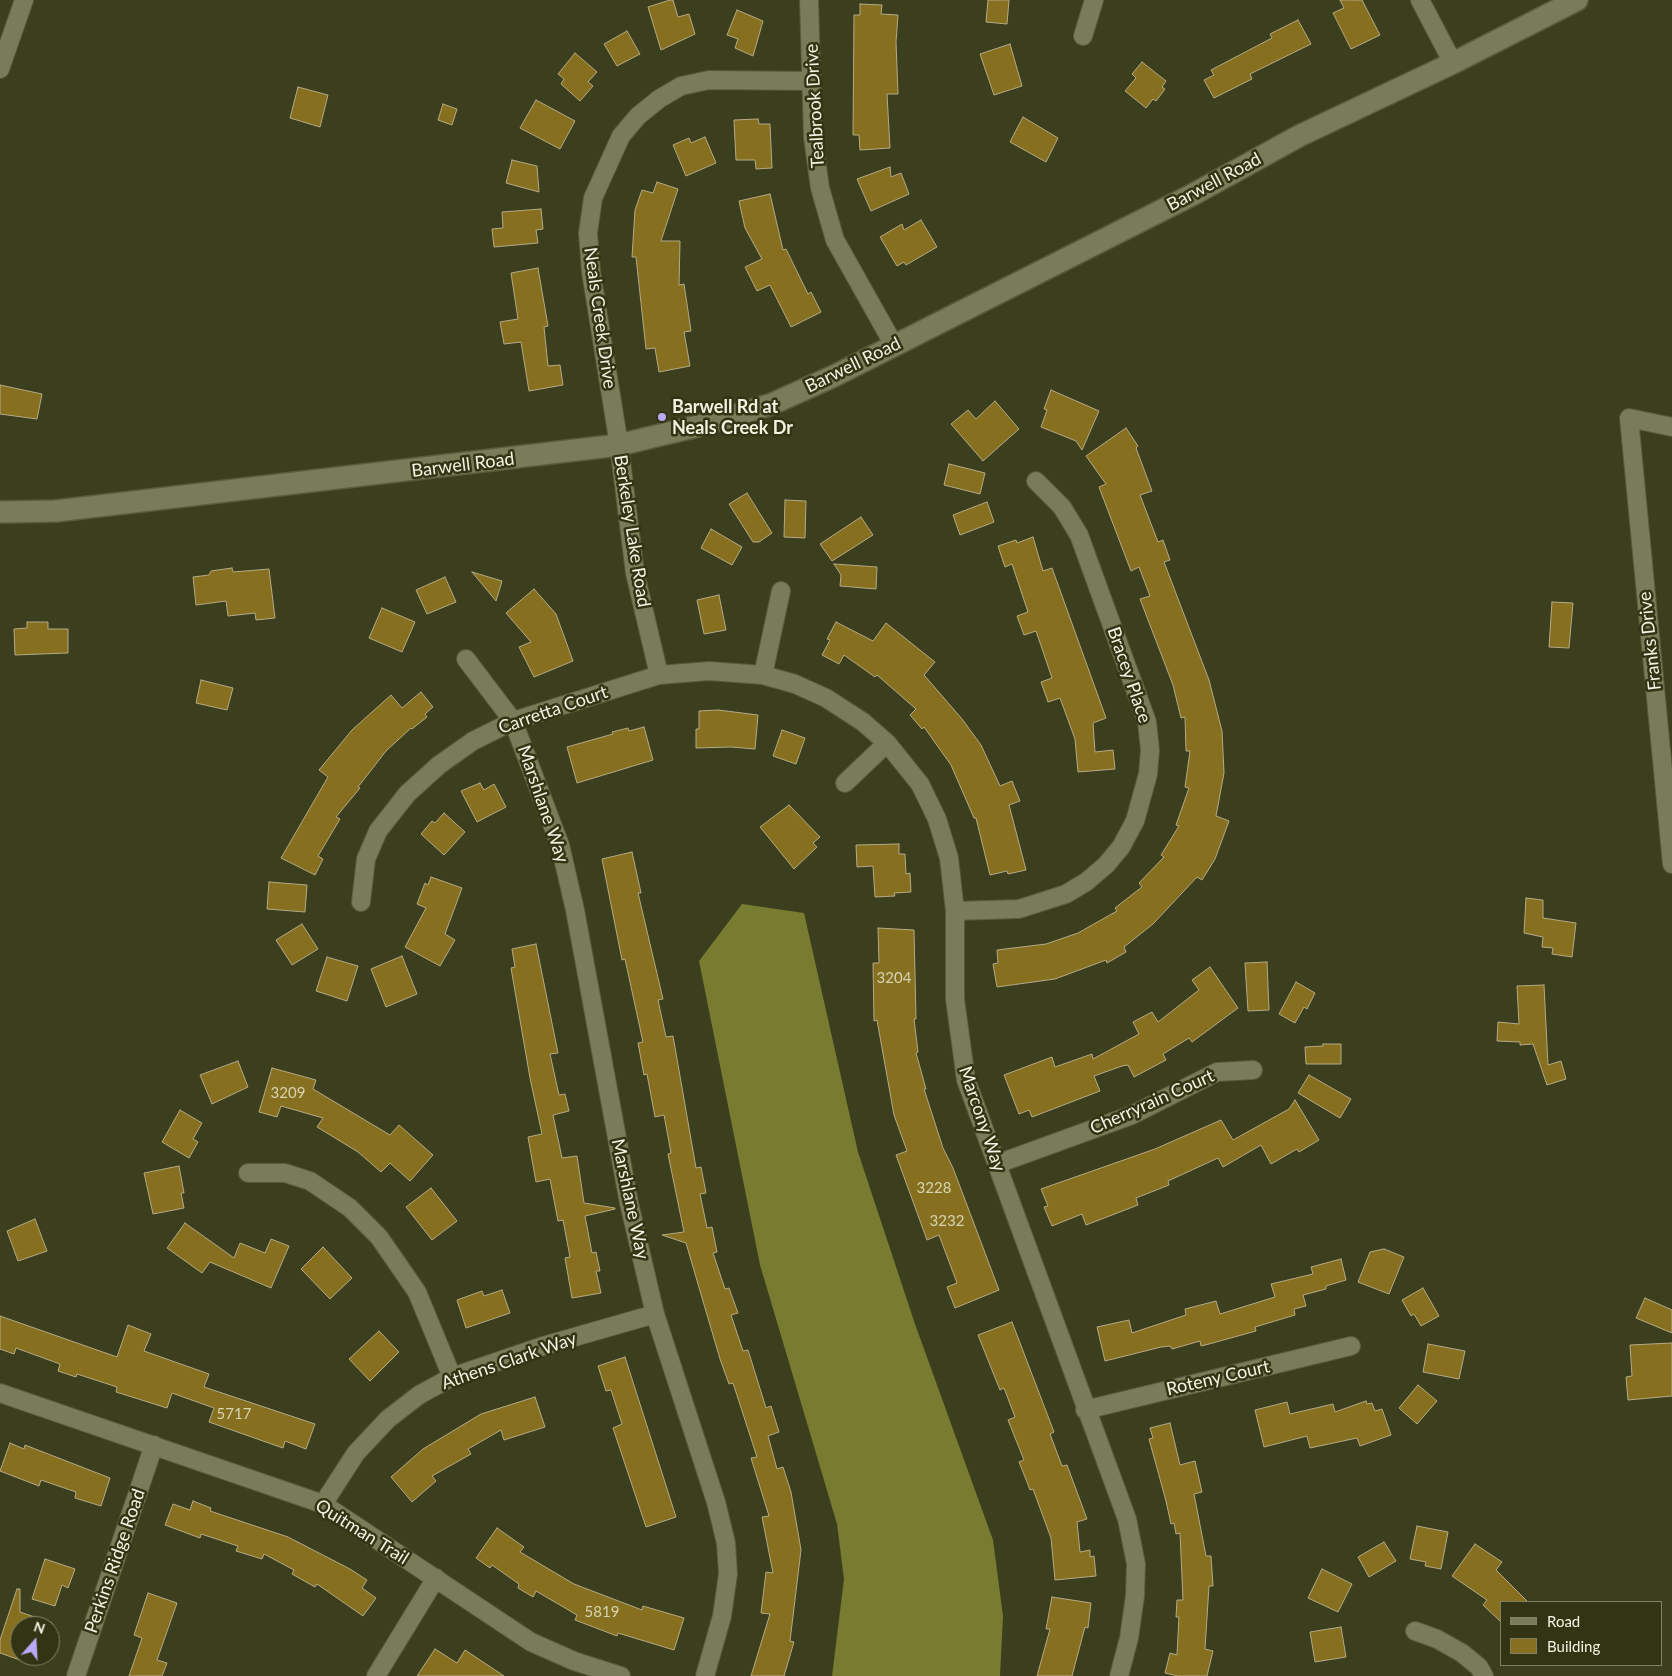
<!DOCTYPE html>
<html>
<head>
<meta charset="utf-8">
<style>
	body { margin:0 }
	#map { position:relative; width:1672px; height:1676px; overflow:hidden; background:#3c3f1e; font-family:Lato,sans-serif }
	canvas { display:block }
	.legend { position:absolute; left:1500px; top:1601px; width:162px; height:65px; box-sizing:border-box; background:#323414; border:1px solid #7e8166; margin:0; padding:6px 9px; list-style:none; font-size:15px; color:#f1f4e1 }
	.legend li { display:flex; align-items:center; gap:10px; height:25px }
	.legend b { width:25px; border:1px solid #7e8166 }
	.north { position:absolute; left:10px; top:1616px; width:50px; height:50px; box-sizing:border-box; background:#323414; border:1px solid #7e8166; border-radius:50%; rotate:19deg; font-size:14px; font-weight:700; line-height:20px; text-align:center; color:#f1f4e1 }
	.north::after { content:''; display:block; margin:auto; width:18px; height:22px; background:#baaaf6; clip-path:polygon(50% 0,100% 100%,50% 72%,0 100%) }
</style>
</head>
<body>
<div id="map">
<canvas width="1672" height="1676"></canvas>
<ul class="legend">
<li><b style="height:6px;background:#787c59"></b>Road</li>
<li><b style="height:14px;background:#867020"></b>Building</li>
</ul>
<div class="north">N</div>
</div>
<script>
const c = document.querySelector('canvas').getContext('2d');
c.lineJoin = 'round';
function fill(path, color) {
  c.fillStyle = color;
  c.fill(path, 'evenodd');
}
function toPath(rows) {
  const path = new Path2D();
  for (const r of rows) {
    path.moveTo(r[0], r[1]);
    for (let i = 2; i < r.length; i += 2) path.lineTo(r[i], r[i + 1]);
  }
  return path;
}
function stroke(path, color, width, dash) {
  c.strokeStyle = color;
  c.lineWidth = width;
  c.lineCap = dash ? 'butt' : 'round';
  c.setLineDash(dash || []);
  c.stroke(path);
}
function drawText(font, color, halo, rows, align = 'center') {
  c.font = font + ' Lato,sans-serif';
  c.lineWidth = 5;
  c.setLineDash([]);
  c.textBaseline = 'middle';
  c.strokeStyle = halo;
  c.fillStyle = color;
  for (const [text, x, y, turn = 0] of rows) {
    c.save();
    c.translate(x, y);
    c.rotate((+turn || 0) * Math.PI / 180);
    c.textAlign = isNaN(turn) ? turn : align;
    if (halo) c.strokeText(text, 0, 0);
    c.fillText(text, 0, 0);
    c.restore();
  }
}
fill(toPath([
	[742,904,804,913,858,1152,915,1324,993,1540,1003,1616,1000,1676,832,1676,844,1579,837,1524,760,1265,699,961]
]), '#777c30');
const building = toPath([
	[670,0,673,0,678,17,689,14,695,34,661,50,648,7,670,0],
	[988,0,1009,0,1007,24,986,22,988,0],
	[1340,0,1362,0,1380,35,1351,49,1333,13,1344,8,1340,0],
	[860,4,882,5,881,14,898,15,896,42,898,94,887,94,890,148,860,150,859,135,853,135,854,15,860,15,860,4],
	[737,10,763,21,753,56,735,48,738,39,727,35,737,10],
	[1298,20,1311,44,1250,74,1252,79,1214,98,1204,80,1214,75,1211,70,1272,38,1270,34,1298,20],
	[627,31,640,54,617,66,604,44,627,31],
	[1010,44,1022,86,994,95,980,54,1010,44],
	[575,53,597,72,588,82,593,86,580,101,561,84,564,79,558,74,575,53],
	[1142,62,1166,81,1162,87,1165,89,1156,101,1153,99,1146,108,1125,91,1136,78,1132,74,1142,62],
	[298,87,328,95,320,127,290,118,298,87],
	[536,100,575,121,560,149,520,128,536,100],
	[443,104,457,109,452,125,438,120,443,104],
	[1023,117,1058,138,1046,162,1010,142,1023,117],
	[758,119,759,124,770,124,772,168,756,169,755,160,736,160,734,120,758,119],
	[705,137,716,163,686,176,673,145,689,138,691,143,705,137],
	[512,160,537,166,539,192,506,183,512,160],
	[890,167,891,177,901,173,909,194,871,211,857,179,890,167],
	[657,182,678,189,661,241,680,241,679,285,684,284,691,331,684,332,690,366,659,372,655,348,646,349,636,257,632,257,635,210,642,190,653,193,657,182],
	[770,194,783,250,786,249,808,294,811,292,821,312,791,327,770,285,757,291,745,267,762,259,745,228,739,201,770,194],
	[541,209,543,229,536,230,538,243,494,247,492,229,503,228,502,212,541,209],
	[921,220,937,247,906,265,904,262,897,266,880,237,902,224,904,230,921,220],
	[538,268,548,326,544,327,548,366,560,365,563,385,529,391,521,342,504,344,500,322,518,319,511,273,538,268],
	[0,385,42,394,37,419,0,414,0,385],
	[1051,390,1099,411,1082,450,1076,441,1041,427,1047,410,1044,409,1051,390],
	[995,401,1019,429,983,461,951,424,968,410,976,419,995,401],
	[1126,428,1138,446,1136,448,1152,491,1140,495,1158,542,1163,540,1170,560,1164,562,1209,680,1222,731,1224,773,1216,816,1229,821,1215,859,1202,880,1197,877,1153,924,1124,947,1126,952,1107,963,1106,960,1055,979,997,987,993,964,998,963,997,950,1046,944,1078,933,1117,911,1115,908,1142,887,1139,883,1164,857,1161,855,1179,826,1176,825,1189,788,1185,787,1190,751,1186,751,1185,717,1181,718,1173,685,1140,599,1150,596,1139,567,1131,571,1099,487,1106,484,1086,456,1126,428],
	[949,464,985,473,980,494,944,485,949,464],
	[747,493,772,533,759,542,753,542,729,504,747,493],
	[785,500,806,501,805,538,784,537,785,500],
	[987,502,994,522,960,535,953,515,987,502],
	[861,517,873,535,832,561,820,544,861,517],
	[711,529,742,547,732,565,701,548,711,529],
	[1033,537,1043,571,1052,568,1106,718,1093,723,1095,752,1113,750,1115,769,1078,772,1075,739,1060,698,1048,702,1041,682,1052,678,1036,631,1024,635,1017,616,1028,612,1012,564,1005,567,998,546,1016,540,1017,543,1033,537],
	[834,564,877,567,876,589,840,586,841,575,834,564],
	[232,568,233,572,269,569,275,618,256,620,255,613,228,616,226,601,196,605,193,577,209,575,211,571,232,568],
	[472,572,502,581,496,601,472,572],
	[445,577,456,602,427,614,416,590,445,577],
	[534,589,556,614,573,661,534,677,519,647,531,642,506,613,534,589],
	[719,595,726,630,704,634,697,600,719,595],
	[1552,602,1573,603,1569,648,1549,647,1552,602],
	[382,608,415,622,402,652,369,638,382,608],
	[27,622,48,622,48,629,68,629,68,653,15,655,14,629,27,628,27,622],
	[836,622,873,641,886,623,935,662,924,675,962,719,981,745,1000,786,1012,781,1020,801,1009,805,1026,870,1008,874,1007,871,990,875,976,818,974,818,951,765,924,727,922,729,910,715,916,709,877,675,875,677,844,655,839,664,822,655,830,640,827,639,836,622],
	[201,680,233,688,227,710,196,703,201,680],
	[421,692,433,707,425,714,427,717,412,729,411,728,386,751,358,787,360,788,336,817,340,819,318,856,323,859,315,875,281,858,328,777,319,770,352,730,391,695,402,708,421,692],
	[718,710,758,715,755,749,731,747,696,748,696,729,699,729,699,711,718,710],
	[644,727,653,760,577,783,567,747,613,734,612,732,628,728,629,731,644,727],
	[782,730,805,738,796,764,773,756,782,730],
	[480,783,484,790,494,784,506,807,477,822,461,791,480,783],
	[789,805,820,837,813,843,817,847,794,869,760,827,789,805],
	[444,813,465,832,444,855,421,834,432,821,435,823,444,813],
	[899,844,899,854,905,854,906,874,910,873,911,892,894,893,895,896,875,897,873,866,857,867,856,845,899,844],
	[632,852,641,893,638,893,663,999,658,1000,666,1037,673,1036,696,1168,701,1167,706,1193,700,1194,707,1228,712,1227,717,1252,713,1253,725,1289,729,1288,738,1313,731,1315,743,1351,748,1350,766,1408,771,1406,779,1432,768,1436,777,1469,783,1467,791,1492,801,1550,790,1641,794,1642,784,1676,751,1676,770,1614,761,1613,766,1572,773,1573,762,1517,769,1516,751,1458,757,1457,733,1383,729,1384,720,1359,686,1243,662,1235,684,1232,668,1154,671,1153,664,1115,655,1117,647,1074,644,1075,638,1043,643,1042,625,959,622,960,602,859,632,852],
	[431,877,462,888,445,934,455,940,440,966,405,947,426,908,417,904,425,883,428,885,431,877],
	[269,882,307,885,305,912,267,909,269,882],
	[1526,898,1543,900,1543,918,1576,923,1572,957,1552,954,1553,948,1542,947,1543,937,1524,933,1526,898],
	[302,924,318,949,292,965,276,940,302,924],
	[878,928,914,930,916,1019,914,1019,918,1052,916,1053,926,1089,924,1089,943,1148,953,1168,999,1290,955,1308,947,1287,957,1283,939,1235,927,1240,896,1155,907,1151,894,1115,877,1020,874,1021,873,963,879,963,878,928],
	[536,944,558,1053,550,1054,559,1095,565,1094,569,1111,553,1115,562,1158,577,1156,584,1203,615,1208,615,1209,585,1216,592,1253,596,1252,600,1271,596,1271,601,1293,572,1298,565,1258,570,1257,563,1220,558,1221,550,1179,536,1182,528,1137,542,1134,530,1078,511,968,515,967,512,949,536,944],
	[402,956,417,994,386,1007,371,969,402,956],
	[327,957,358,966,347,1001,316,991,327,957],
	[1267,962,1269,1010,1248,1011,1245,963,1267,962],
	[1210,967,1238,1008,1192,1042,1189,1038,1163,1054,1166,1060,1134,1077,1128,1065,1122,1066,1094,1076,1100,1091,1032,1117,1029,1110,1019,1114,1004,1075,1052,1057,1055,1067,1092,1054,1093,1059,1139,1034,1133,1022,1152,1012,1158,1022,1199,990,1192,980,1210,967],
	[1296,982,1315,993,1307,1009,1304,1007,1295,1023,1279,1014,1296,982],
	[1544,985,1548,1065,1561,1061,1566,1079,1547,1085,1533,1044,1520,1045,1520,1042,1497,1041,1498,1022,1519,1024,1517,986,1544,985],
	[1323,1044,1341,1044,1341,1064,1306,1064,1305,1047,1323,1046,1323,1044],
	[238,1061,248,1087,212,1104,200,1075,238,1061],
	[272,1068,316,1080,313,1089,390,1135,399,1125,433,1155,410,1181,390,1163,381,1172,358,1152,317,1127,323,1118,281,1106,277,1117,259,1112,272,1068],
	[1309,1075,1351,1099,1340,1118,1298,1093,1309,1075],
	[1295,1100,1319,1140,1299,1152,1297,1149,1271,1164,1261,1145,1223,1167,1218,1158,1168,1181,1169,1185,1136,1198,1138,1205,1086,1225,1082,1214,1052,1226,1044,1207,1048,1206,1041,1189,1155,1149,1221,1120,1233,1140,1289,1109,1295,1100],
	[180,1110,202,1123,193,1139,198,1142,189,1158,162,1142,180,1110],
	[179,1166,184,1193,181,1193,184,1208,153,1214,144,1173,179,1166],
	[431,1188,457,1221,432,1240,406,1207,431,1188],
	[35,1219,47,1251,18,1261,7,1231,35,1219],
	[185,1223,234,1258,240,1243,265,1253,271,1239,289,1246,271,1288,210,1262,202,1273,167,1248,185,1223],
	[323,1247,352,1278,330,1299,301,1269,323,1247],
	[1384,1249,1404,1257,1389,1294,1358,1282,1370,1252,1384,1249],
	[1341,1259,1346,1280,1326,1286,1326,1289,1303,1295,1306,1306,1294,1309,1295,1315,1255,1327,1256,1331,1209,1344,1201,1346,1200,1341,1172,1349,1170,1346,1161,1347,1105,1361,1097,1327,1129,1320,1132,1333,1186,1315,1185,1309,1216,1301,1220,1314,1275,1297,1271,1284,1313,1274,1311,1267,1341,1259],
	[1423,1288,1439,1316,1421,1326,1414,1314,1411,1316,1402,1300,1423,1288],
	[502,1290,510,1313,466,1328,457,1300,482,1291,484,1296,502,1290],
	[1645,1298,1672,1310,1672,1333,1636,1318,1645,1298],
	[0,1316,117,1357,128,1325,151,1334,144,1351,209,1374,204,1387,315,1424,306,1449,285,1441,283,1448,209,1422,214,1408,172,1393,167,1408,116,1392,117,1387,77,1374,76,1377,58,1371,60,1364,16,1348,14,1354,0,1349,0,1316],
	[1012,1322,1054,1432,1050,1434,1062,1466,1067,1465,1087,1519,1077,1522,1080,1552,1090,1550,1090,1557,1094,1556,1096,1576,1055,1580,1051,1538,1033,1489,1030,1490,1027,1482,1019,1462,1024,1460,1008,1420,1015,1417,1004,1388,1000,1390,978,1335,1012,1322],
	[379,1331,399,1352,370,1381,349,1359,379,1331],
	[1672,1343,1672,1396,1628,1400,1626,1377,1632,1376,1630,1345,1672,1343],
	[1428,1344,1465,1351,1459,1379,1423,1372,1428,1344],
	[625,1357,676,1517,646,1527,613,1428,622,1424,611,1390,606,1391,598,1366,625,1357],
	[1418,1385,1437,1401,1417,1424,1399,1408,1418,1385],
	[535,1397,545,1427,504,1440,501,1430,468,1449,471,1454,432,1476,436,1481,412,1502,391,1477,423,1449,481,1414,535,1397],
	[1366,1401,1367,1404,1372,1403,1375,1411,1382,1409,1391,1435,1360,1446,1357,1438,1310,1448,1307,1436,1264,1447,1255,1410,1287,1402,1290,1414,1333,1404,1335,1412,1366,1401],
	[1170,1423,1180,1465,1195,1461,1202,1492,1194,1494,1206,1556,1211,1556,1213,1586,1209,1586,1205,1649,1213,1651,1207,1676,1178,1676,1165,1673,1170,1653,1177,1655,1179,1617,1176,1617,1177,1600,1183,1600,1180,1533,1176,1534,1174,1523,1171,1524,1166,1501,1149,1439,1153,1438,1150,1428,1170,1423],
	[10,1443,24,1449,25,1445,110,1478,101,1506,75,1498,76,1492,41,1480,39,1486,0,1471,10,1443],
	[193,1501,211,1508,210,1511,288,1537,350,1569,367,1580,362,1588,376,1598,363,1616,317,1584,315,1587,292,1574,294,1570,264,1554,262,1559,236,1551,238,1546,201,1534,200,1538,165,1525,173,1504,190,1510,193,1501],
	[1417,1526,1448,1532,1441,1569,1425,1566,1426,1562,1410,1559,1417,1526],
	[497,1528,524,1547,520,1552,574,1584,642,1610,643,1606,684,1618,674,1650,618,1633,617,1636,575,1620,577,1615,536,1591,533,1597,518,1588,519,1584,492,1565,490,1568,476,1558,497,1528],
	[1384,1542,1396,1561,1369,1577,1358,1557,1384,1542],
	[1475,1544,1502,1562,1496,1570,1528,1602,1501,1602,1501,1622,1483,1605,1487,1600,1452,1576,1475,1544],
	[45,1559,75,1569,68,1588,62,1585,55,1606,32,1599,45,1559],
	[1322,1569,1352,1584,1338,1612,1308,1598,1322,1569],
	[17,1589,20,1589,20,1612,52,1623,52,1626,20,1626,20,1660,0,1653,0,1640,17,1589],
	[148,1593,177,1603,157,1660,167,1663,162,1676,129,1676,142,1638,134,1635,148,1593],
	[1052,1597,1091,1603,1088,1628,1085,1627,1072,1676,1037,1676,1050,1629,1046,1629,1052,1597],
	[1341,1627,1346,1657,1315,1662,1310,1632,1341,1627],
	[435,1649,457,1663,465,1650,504,1676,417,1676,435,1649]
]);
fill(building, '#867020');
stroke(building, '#b5aa86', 1);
const minor = toPath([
	[809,0,813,137,820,188,835,240,894,345],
	[1420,0,1453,63],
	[1083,36,1094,0],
	[0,69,24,0],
	[1672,427,1629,418,1672,864],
	[466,659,513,721,560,845,575,910,629,1203,655,1314,716,1502,726,1543,728,1574,722,1616,705,1676],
	[659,675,635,573,619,445,591,272,588,233,593,198,621,136,638,116,659,99,681,86,709,80,810,81],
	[763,675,781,591],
	[845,783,887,743],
	[361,902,366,859,378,831,407,794,439,765,473,741,513,721,659,675,709,671,763,675,795,684,826,698,863,722,887,743,920,784,937,819,949,858,955,911,955,999,966,1080,1127,1519,1136,1564,1135,1596,1129,1638,1119,1676],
	[955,911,1019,909,1066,894,1086,882,1106,865,1121,847,1135,821,1148,774,1150,750,1147,722,1079,535,1062,507,1036,481],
	[997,1164,1132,1115,1217,1072,1253,1070],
	[248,1173,285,1173,310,1181,350,1208,379,1237,417,1292,452,1377],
	[0,1393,323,1504,531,1642,574,1661,621,1676],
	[1085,1410,1351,1346],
	[323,1504,356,1453,388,1419,419,1395,452,1377,543,1346,655,1314],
	[1415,1631,1437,1639,1462,1653,1479,1667,1484,1676],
	[76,1676,154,1445],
	[376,1676,436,1578]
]);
const tertiary = toPath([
	[0,512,56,511,619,445,706,424,772,404,836,375,1192,195,1299,136,1453,63,1577,0]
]);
stroke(minor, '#595b3d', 20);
stroke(tertiary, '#595b3d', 24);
stroke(minor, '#787c59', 18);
stroke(tertiary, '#787c59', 21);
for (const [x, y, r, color] of [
	[662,417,5,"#baaaf6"]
]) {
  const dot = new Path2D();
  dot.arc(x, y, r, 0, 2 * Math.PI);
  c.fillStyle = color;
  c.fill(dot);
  stroke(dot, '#323414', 2);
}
drawText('15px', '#d6d3b1', null, [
	["3204",894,978],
	["3209",288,1093],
	["3228",934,1188],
	["3232",947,1221],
	["5717",234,1414],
	["5819",602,1612]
]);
drawText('18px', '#f1f4e1', '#323414', [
	["Tealbrook Drive",815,106,-93],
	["Barwell Road",1214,182,-28],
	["Neals Creek Drive",600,318,82],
	["Barwell Road",853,365,-26],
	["Barwell Road",463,465,-7],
	["Berkeley Lake Road",632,531,81],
	["Franks Drive",1650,641,-96],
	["Bracey Place",1129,675,71],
	["Carretta Court",553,710,-19],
	["Marshlane Way",543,804,71],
	["Cherryrain Court",1152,1102,-24],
	["Marcony Way",982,1119,71],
	["Marshlane Way",630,1199,78],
	["Athens Clark Way",509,1361,-19],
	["Roteny Court",1218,1378,-13],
	["Quitman Trail",362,1532,32],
	["Perkins Ridge Road",115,1561,-71]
]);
drawText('bold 18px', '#f1f4e1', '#323414', [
	["Barwell Rd at",672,407],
	["Neals Creek Dr",672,428]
], 'left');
</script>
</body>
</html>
